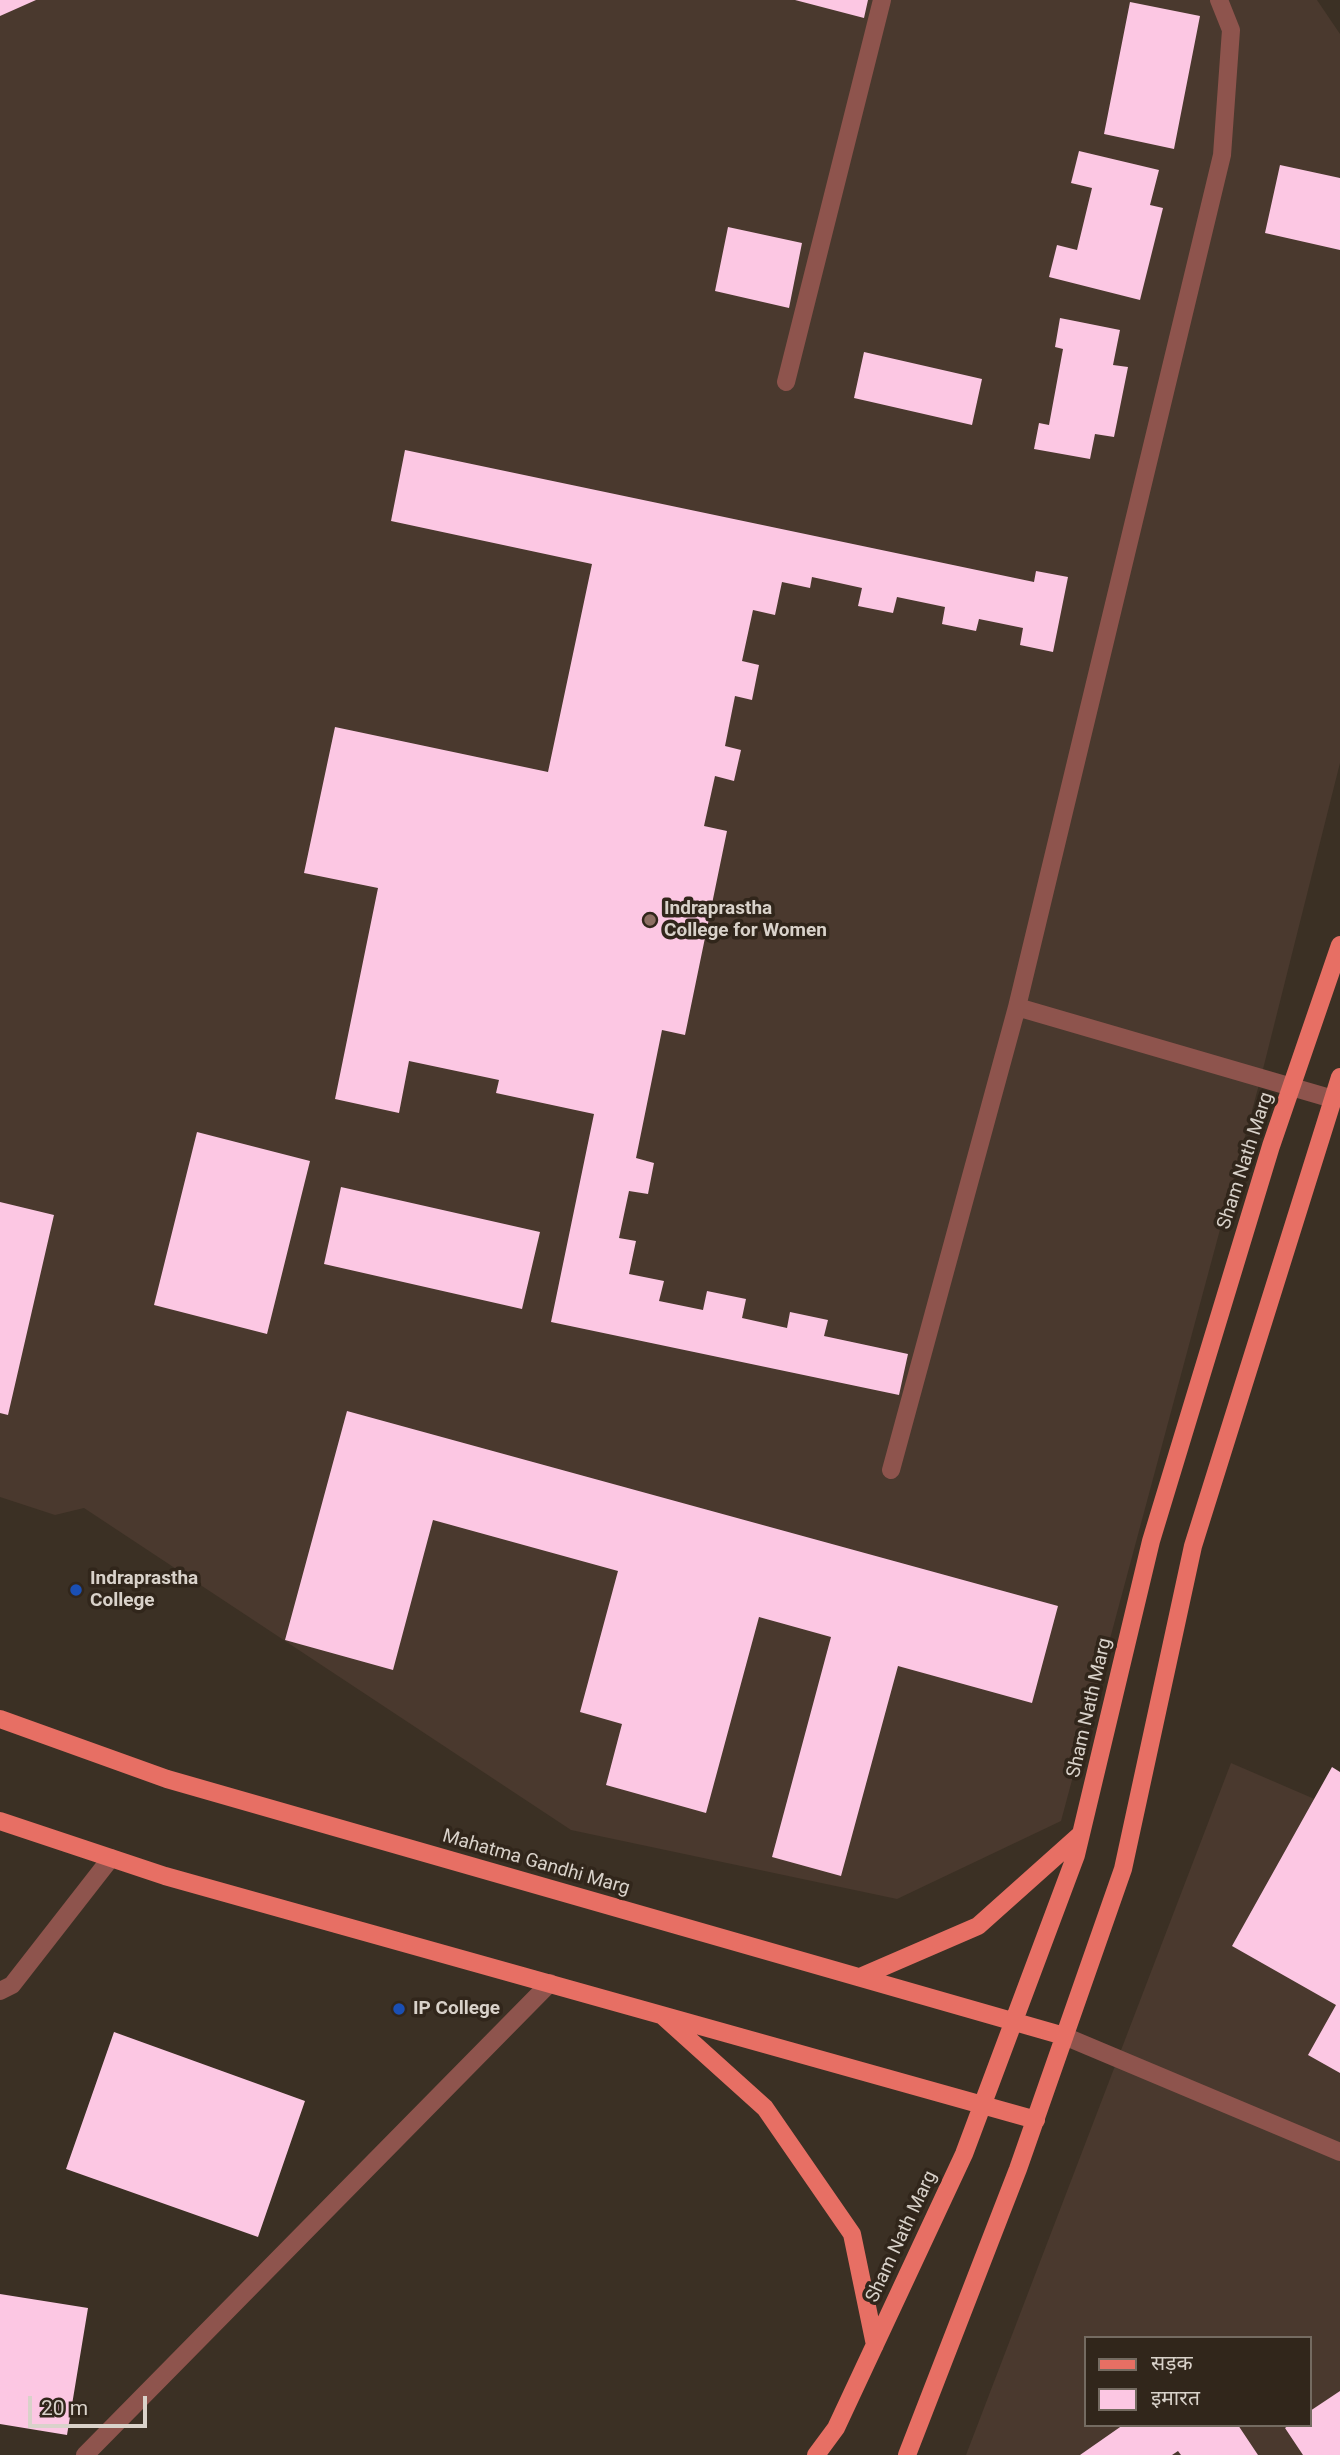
<!DOCTYPE html>
<html>
<head>
<meta charset="utf-8">
<style>
	body { margin:0 }
	#map { position:relative; width:1340px; height:2455px; overflow:hidden; background:#3b3024; font-family:Roboto,"Noto Sans Devanagari",sans-serif }
	canvas { display:block }
	.legend { position:absolute; left:1084px; top:2336px; width:228px; height:91px; box-sizing:border-box; background:#31261b; border:2px solid #746b61; margin:0; padding:9px 12px; list-style:none; font-size:21px; color:#d9d2ca }
	.legend li { display:flex; align-items:center; gap:14px; height:35px }
	.legend b { width:35px; border:2px solid #746b61 }
	.scale { position:absolute; left:28px; top:2396px; width:119px; height:32px; box-sizing:border-box; border:4px solid #d9d2ca; border-top:0; padding-left:9px; font-size:21px; line-height:24px; white-space:nowrap; color:#d9d2ca; -webkit-text-stroke:5px #31261b; paint-order:stroke }
</style>
</head>
<body>
<div id="map">
<canvas width="1340" height="2455"></canvas>
<ul class="legend">
<li><b style="height:9px;background:#e76f64"></b>सड़क</li>
<li><b style="height:19px;background:#fcc7e3"></b>इमारत</li>
</ul>
<div class="scale">20 m</div>
</div>
<script>
const c = document.querySelector('canvas').getContext('2d');
c.lineJoin = 'round';
function fill(path, color) {
  c.fillStyle = color;
  c.fill(path, 'evenodd');
}
function toPath(rows) {
  const path = new Path2D();
  for (const r of rows) {
    path.moveTo(r[0], r[1]);
    for (let i = 2; i < r.length; i += 2) path.lineTo(r[i], r[i + 1]);
  }
  return path;
}
function stroke(path, color, width, dash) {
  c.strokeStyle = color;
  c.lineWidth = width;
  c.lineCap = dash ? 'butt' : 'round';
  c.setLineDash(dash || []);
  c.stroke(path);
}
function drawText(font, color, halo, rows, align = 'center') {
  c.font = font + ' Roboto,sans-serif';
  c.lineWidth = 7;
  c.setLineDash([]);
  c.textBaseline = 'middle';
  c.strokeStyle = halo;
  c.fillStyle = color;
  for (const [text, x, y, turn = 0] of rows) {
    c.save();
    c.translate(x, y);
    c.rotate((+turn || 0) * Math.PI / 180);
    c.textAlign = isNaN(turn) ? turn : align;
    if (halo) c.strokeText(text, 0, 0);
    c.fillText(text, 0, 0);
    c.restore();
  }
}
fill(toPath([
	[0,0,1317,0,1340,34,1340,763,1261,1077,1061,1821,897,1899,571,1830,84,1508,55,1515,0,1497],
	[1231,1763,1340,1810,1340,2455,966,2455],
	[1086,2338,1310,2338,1310,2425,1086,2425]
]), '#4a392e');
fill(toPath([
	[0,0,36,0,0,16],
	[795,0,868,0,864,18],
	[1130,2,1200,16,1174,149,1104,134],
	[1079,151,1159,170,1150,205,1163,208,1140,300,1049,277,1057,245,1077,250,1092,188,1071,183],
	[1280,165,1340,178,1340,250,1265,233],
	[728,227,802,243,789,308,715,291],
	[1060,318,1120,330,1113,365,1128,367,1114,437,1095,434,1090,459,1034,449,1039,423,1049,425,1063,349,1055,347],
	[864,352,982,379,972,425,854,398],
	[405,450,1034,582,1036,571,1068,577,1053,652,1020,645,1023,628,979,619,976,631,942,624,945,607,897,597,893,613,858,606,862,588,812,577,810,588,782,582,775,615,753,610,742,661,759,665,752,700,735,696,725,746,741,750,734,781,715,776,704,826,727,831,685,1035,662,1030,636,1158,654,1163,648,1194,629,1191,619,1238,636,1241,629,1274,664,1281,659,1301,703,1310,707,1291,746,1299,742,1318,787,1328,790,1312,828,1320,824,1336,908,1354,899,1395,551,1322,594,1114,496,1093,499,1080,409,1061,399,1113,335,1099,378,888,304,873,335,727,548,772,592,564,391,521],
	[197,1132,310,1161,267,1334,154,1305],
	[341,1187,540,1232,522,1309,324,1264],
	[0,1202,54,1215,8,1415,0,1413],
	[347,1411,1058,1606,1032,1703,898,1666,841,1876,772,1857,831,1637,759,1617,706,1813,606,1785,622,1724,580,1712,618,1571,433,1520,393,1670,285,1640],
	[1332,1767,1340,1772,1340,2073,1308,2055,1336,2005,1232,1946],
	[114,2032,305,2101,258,2237,66,2169],
	[0,2294,88,2308,67,2435,0,2424],
	[1340,2391,1340,2455,1303,2455,1285,2428,1289,2425,1310,2425,1310,2411],
	[1123,2425,1238,2425,1258,2455,1181,2455,1178,2451,1172,2455,1080,2455]
]), '#fcc7e3');
stroke(toPath([
	[786,382,882,0],
	[1017,1007,1222,155,1231,30,1219,0],
	[891,1470,1017,1007,1333,1099],
	[0,1991,12,1985,111,1858],
	[1064,2036,1340,2152],
	[85,2455,550,1983]
]), '#8e544d', 18);
stroke(toPath([
	[0,1719,167,1779,1064,2036],
	[0,1821,165,1876,1036,2120],
	[860,1977,978,1926,1081,1834],
	[664,2017,765,2108,852,2234,875,2345],
	[816,2455,836,2428,964,2154,1076,1855,1151,1541,1271,1146,1340,945],
	[907,2455,1018,2169,1123,1869,1193,1546,1340,1077]
]), '#e76f64', 18);
for (const [x, y, r, color] of [
	[650,920,7,"#8d6e63"],
	[76,1590,7,"#1a4fb4"],
	[399,2009,7,"#1a4fb4"]
]) {
  const dot = new Path2D();
  dot.arc(x, y, r, 0, 2 * Math.PI);
  c.fillStyle = color;
  c.fill(dot);
  stroke(dot, '#31261b', 2.5);
}
drawText('bold 19px', '#d9d2ca', '#31261b', [
	["Indraprastha",664,909],
	["College for Women",664,931],
	["Indraprastha",90,1579],
	["College",90,1601],
	["IP College",413,2009]
], 'left');
drawText('19px', '#d9d2ca', '#31261b', [
	["Sham Nath Marg",1246,1161,-72],
	["Sham Nath Marg",1090,1708,-77],
	["Mahatma Gandhi Marg",536,1863,16],
	["Sham Nath Marg",902,2237,-65]
]);
</script>
</body>
</html>
